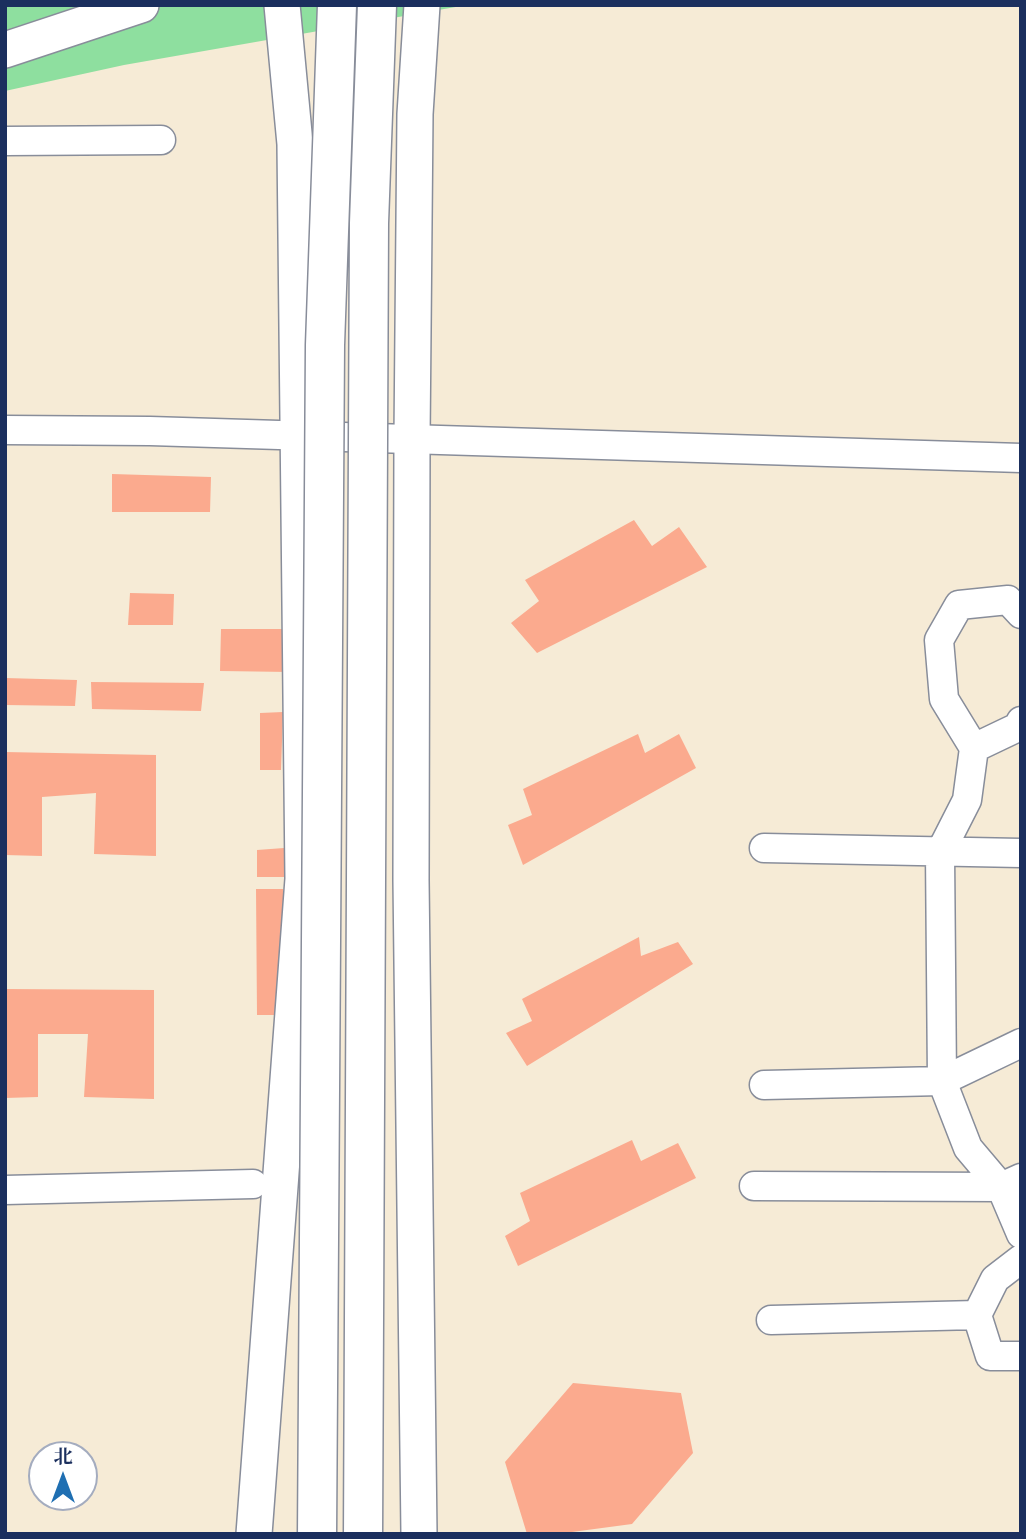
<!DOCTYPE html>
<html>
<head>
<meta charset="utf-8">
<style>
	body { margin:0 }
	#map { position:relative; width:1026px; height:1539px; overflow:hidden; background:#f6ebd6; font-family:"IM FELL Great Primer","Noto Serif SC",serif }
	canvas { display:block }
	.frame { position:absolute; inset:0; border:7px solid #1b2f5e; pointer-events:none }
	.north { position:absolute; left:28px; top:1441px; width:70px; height:70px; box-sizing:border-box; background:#fff; border:2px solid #a4acbf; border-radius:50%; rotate:0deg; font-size:19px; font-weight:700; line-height:28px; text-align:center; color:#1b2f5e }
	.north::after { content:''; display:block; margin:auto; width:24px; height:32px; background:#1f6fb2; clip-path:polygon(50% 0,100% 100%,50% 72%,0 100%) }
</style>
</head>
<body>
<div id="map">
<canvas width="1026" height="1539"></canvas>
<div class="frame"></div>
<div class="north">北</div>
</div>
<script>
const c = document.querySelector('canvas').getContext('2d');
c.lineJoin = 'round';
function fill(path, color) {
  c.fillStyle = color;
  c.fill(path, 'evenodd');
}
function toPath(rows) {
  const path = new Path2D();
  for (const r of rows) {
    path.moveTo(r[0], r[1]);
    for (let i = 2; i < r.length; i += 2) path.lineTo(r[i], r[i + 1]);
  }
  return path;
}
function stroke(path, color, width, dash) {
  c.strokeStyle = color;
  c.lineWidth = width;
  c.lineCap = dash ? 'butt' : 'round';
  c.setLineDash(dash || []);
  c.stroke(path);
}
fill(toPath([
	[5,5,467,5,124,65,5,91]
]), '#8edf9f');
fill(toPath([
	[112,474,211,477,210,512,112,512],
	[634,520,652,546,679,527,707,567,537,653,511,623,539,601,525,580],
	[130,593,174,594,173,625,128,625],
	[221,629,290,629,290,672,220,671],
	[5,678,77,680,75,706,5,705],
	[91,682,204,683,201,711,92,709],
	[283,712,281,770,260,770,260,713],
	[638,734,645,753,679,734,696,768,523,865,508,825,532,815,523,789],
	[5,752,156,755,156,856,94,854,96,793,42,797,42,856,5,855],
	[284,848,284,877,257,877,257,850],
	[256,889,283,889,283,1015,257,1015],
	[639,937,641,956,678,942,693,964,527,1066,506,1033,532,1021,522,999],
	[5,989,154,990,154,1099,84,1097,88,1034,38,1034,38,1097,5,1098],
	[632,1140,641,1161,678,1143,696,1178,518,1266,505,1236,530,1221,520,1193],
	[573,1383,681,1393,693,1453,632,1524,557,1534,527,1534,505,1462]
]), '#fbaa8e');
const minor = toPath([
	[5,141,161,140],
	[5,430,150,431,1021,458],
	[1021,614,1008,600,959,605,939,640,944,699,974,748,967,800,940,853,942,1081,968,1148,1001,1187,1021,1234],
	[974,748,1018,727,1021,721],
	[764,848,1021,853],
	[764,1085,942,1081,1021,1043],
	[754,1186,1001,1187,1021,1178],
	[5,1190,253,1184],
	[977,1315,995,1279,1021,1259],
	[771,1320,977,1315,990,1356,1021,1356]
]);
const major = toPath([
	[5,50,141,5],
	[254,1534,303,879,295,144,282,5],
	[419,1534,411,880,412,438,415,114,422,5]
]);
stroke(minor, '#888d9a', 31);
stroke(major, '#888d9a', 38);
stroke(minor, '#fff', 28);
stroke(major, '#fff', 35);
const highwayBridge = toPath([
	[317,1534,325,345,337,5],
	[363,1534,369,223,377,5]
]);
stroke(highwayBridge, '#888d9a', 41, []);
stroke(highwayBridge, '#fff', 38);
</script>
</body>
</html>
